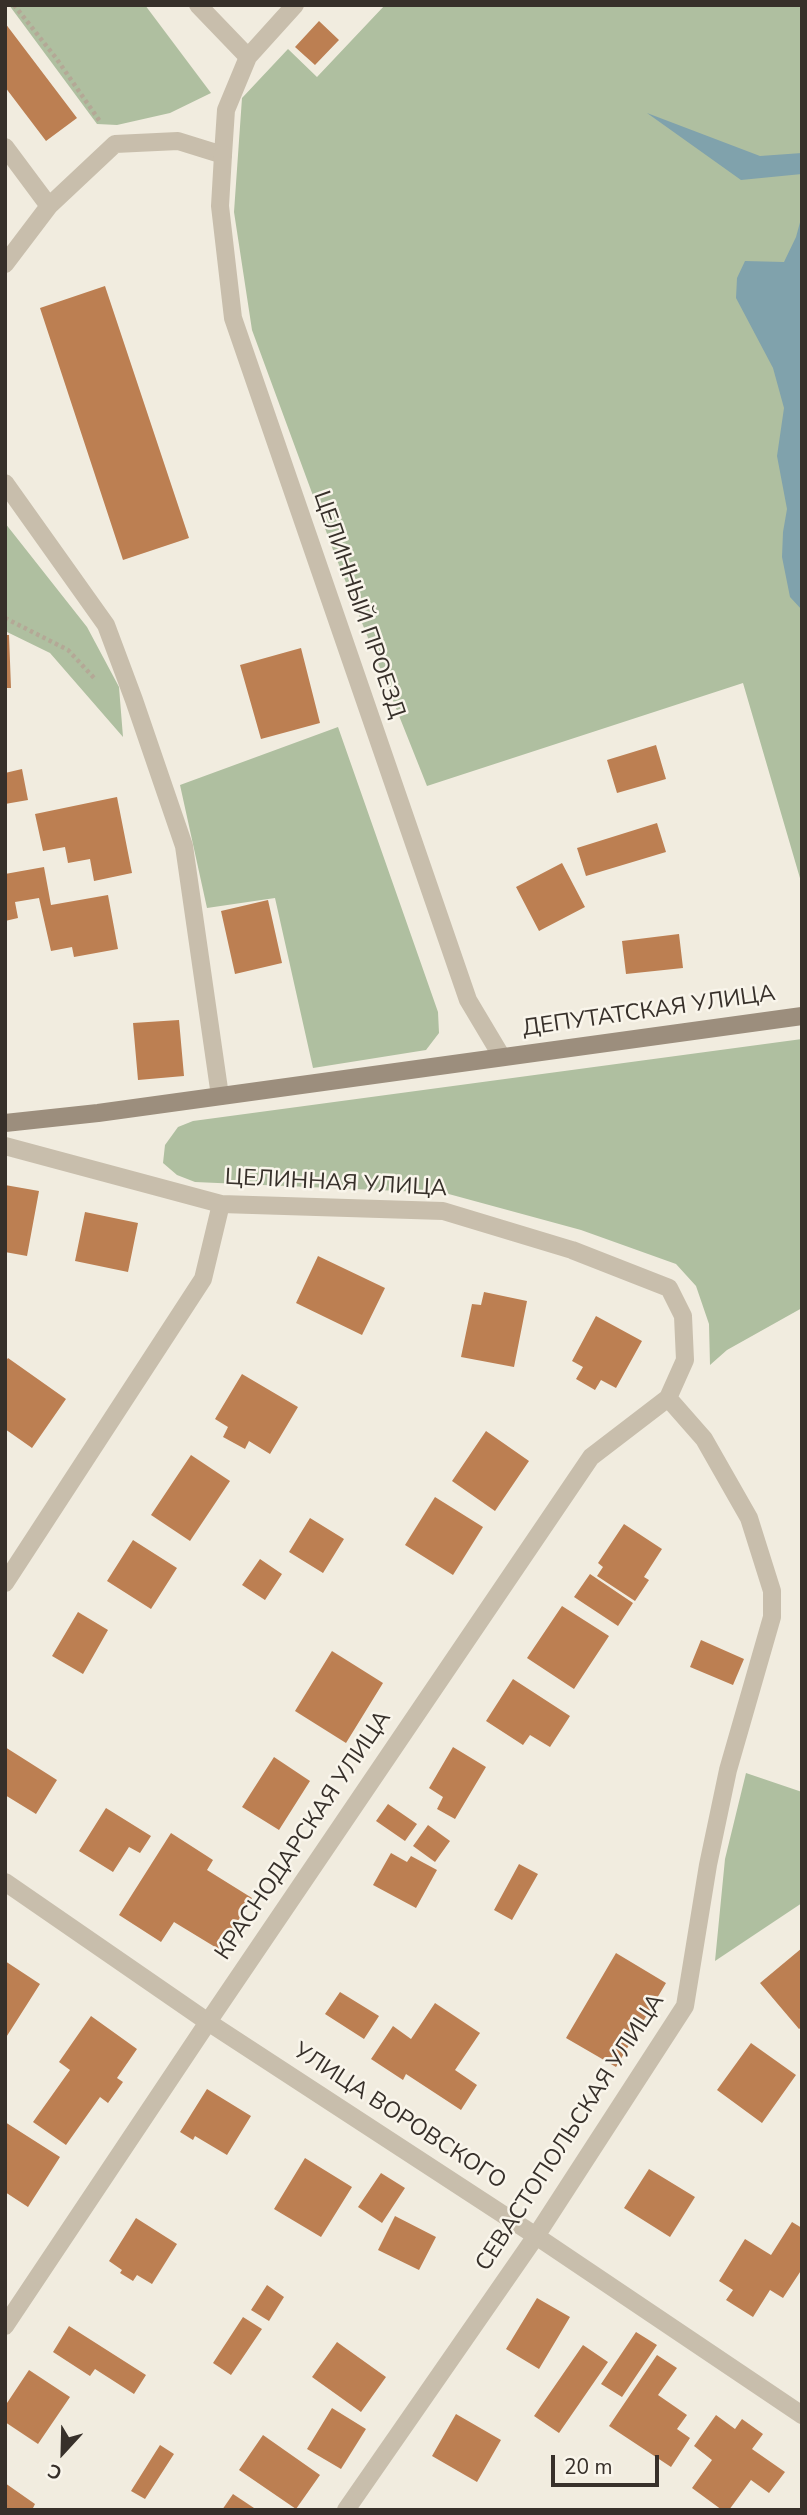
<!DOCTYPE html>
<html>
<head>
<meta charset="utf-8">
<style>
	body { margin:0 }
	#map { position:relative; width:807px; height:2515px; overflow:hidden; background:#f1ecdf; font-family:"Nunito Sans",sans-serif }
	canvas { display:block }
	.frame { position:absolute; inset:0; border:7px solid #37302a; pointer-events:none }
	.north { position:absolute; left:28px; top:2417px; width:70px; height:70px; -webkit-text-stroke:5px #f9f5eb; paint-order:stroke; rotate:202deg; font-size:19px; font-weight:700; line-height:28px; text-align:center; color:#37302a }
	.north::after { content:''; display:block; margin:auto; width:24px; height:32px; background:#37302a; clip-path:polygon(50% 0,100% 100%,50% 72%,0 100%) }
	.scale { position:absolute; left:551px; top:2455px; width:108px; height:32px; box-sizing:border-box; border:4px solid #37302a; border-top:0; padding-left:9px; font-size:21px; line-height:24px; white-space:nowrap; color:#37302a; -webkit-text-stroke:5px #f9f5eb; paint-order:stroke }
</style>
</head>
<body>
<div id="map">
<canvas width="807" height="2515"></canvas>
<div class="frame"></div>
<div class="north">С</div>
<div class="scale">20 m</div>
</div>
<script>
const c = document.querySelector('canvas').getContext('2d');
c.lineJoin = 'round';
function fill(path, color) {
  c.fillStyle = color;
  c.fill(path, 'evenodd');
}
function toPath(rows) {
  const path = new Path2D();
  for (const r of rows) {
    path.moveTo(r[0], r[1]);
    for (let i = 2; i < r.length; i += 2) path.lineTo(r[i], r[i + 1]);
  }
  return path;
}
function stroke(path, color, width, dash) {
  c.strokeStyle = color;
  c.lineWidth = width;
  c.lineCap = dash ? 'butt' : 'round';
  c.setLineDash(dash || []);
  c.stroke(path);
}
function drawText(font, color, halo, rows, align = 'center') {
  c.font = font + ' "Nunito Sans",sans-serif';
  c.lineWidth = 5;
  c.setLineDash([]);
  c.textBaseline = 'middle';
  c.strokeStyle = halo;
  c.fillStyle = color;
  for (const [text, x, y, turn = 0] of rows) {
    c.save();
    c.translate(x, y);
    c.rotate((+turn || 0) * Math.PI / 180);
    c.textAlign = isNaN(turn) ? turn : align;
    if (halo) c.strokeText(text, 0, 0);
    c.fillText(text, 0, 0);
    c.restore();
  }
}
fill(toPath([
	[9,5,145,5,211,93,170,113,117,125,97,124],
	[385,5,802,5,802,885,743,683,427,786,333,550,252,330,234,212,242,98,288,49,317,77],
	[5,523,87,627,119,687,123,737,50,653,5,631],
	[338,727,438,1012,439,1033,426,1050,313,1068,275,898,207,908,180,785],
	[802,1039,802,1308,727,1350,710,1365,709,1324,696,1286,676,1264,581,1230,445,1193,195,1182,177,1175,163,1163,165,1145,178,1127,193,1121],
	[746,1773,802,1792,802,1903,715,1961,725,1859]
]), '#afbfa0');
fill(toPath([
	[647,113,760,156,802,153,802,174,741,180],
	[802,215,802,610,790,597,782,557,783,532,787,509,777,456,784,408,773,368,736,298,737,278,745,261,784,262,796,237]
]), '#80a2ac');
fill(toPath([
	[319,21,339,40,315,65,295,47],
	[5,23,77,118,46,141,5,87],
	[105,286,189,538,123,560,40,308],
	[5,635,9,635,11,688,5,688],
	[301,648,320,723,261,739,240,665],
	[656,745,666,779,617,793,607,760],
	[22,769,28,800,5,804,5,773],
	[117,797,132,873,94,881,90,859,68,863,65,847,43,851,35,814],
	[657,823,666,852,586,876,577,848],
	[562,863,585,907,539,931,516,887],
	[44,867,51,905,108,895,118,949,74,957,72,947,51,951,39,898,15,902,18,918,5,921,5,874],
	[268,900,282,963,235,974,221,911],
	[679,934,683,968,626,974,622,941],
	[179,1020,184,1076,138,1080,133,1023],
	[5,1185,39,1191,27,1256,5,1252],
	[85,1212,138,1223,128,1272,75,1261],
	[318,1256,385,1288,362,1335,296,1303],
	[484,1292,527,1301,514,1367,461,1357,472,1304,481,1305],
	[596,1316,642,1341,616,1388,601,1380,595,1390,576,1379,583,1367,572,1361],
	[8,1358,66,1399,32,1448,5,1429,5,1362],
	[242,1374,298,1407,270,1454,249,1441,245,1449,223,1437,228,1427,215,1419],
	[486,1431,529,1461,495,1511,452,1481],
	[191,1455,230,1481,190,1541,151,1515],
	[435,1497,483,1527,453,1575,405,1545],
	[310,1518,344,1539,323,1573,289,1552],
	[624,1524,662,1549,644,1577,649,1580,635,1601,597,1576,603,1567,598,1563],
	[133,1540,177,1568,151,1609,107,1581],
	[260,1559,282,1574,265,1600,242,1585],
	[590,1574,633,1603,618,1626,574,1597],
	[562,1606,609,1636,574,1689,527,1658],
	[78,1612,108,1630,83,1674,52,1656],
	[701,1640,744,1659,733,1685,690,1667],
	[332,1651,383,1683,346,1743,295,1711],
	[513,1679,570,1716,550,1747,530,1735,523,1745,486,1721],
	[5,1747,57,1780,36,1814,5,1795],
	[453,1747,486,1767,455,1819,437,1809,443,1797,429,1788],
	[274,1757,310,1781,279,1830,242,1807],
	[388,1804,417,1824,405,1841,376,1821],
	[106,1808,151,1836,140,1853,129,1847,113,1872,79,1851],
	[428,1825,450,1841,435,1862,413,1846],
	[171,1833,213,1860,207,1870,252,1898,220,1950,174,1922,161,1942,119,1915],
	[391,1853,407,1862,411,1856,437,1870,416,1908,373,1885],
	[519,1864,538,1874,512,1920,494,1910],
	[802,1948,802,2027,799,2029,760,1983],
	[616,1953,666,1983,616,2067,566,2038],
	[5,1961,40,1984,5,2039],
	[340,1992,379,2016,364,2039,325,2014],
	[435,2003,480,2033,455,2070,477,2085,461,2110,406,2074,403,2080,371,2059,393,2026,411,2039],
	[91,2016,137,2049,117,2078,123,2082,108,2103,100,2097,66,2145,33,2122,70,2070,59,2062],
	[751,2043,796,2075,762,2123,717,2090],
	[207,2089,251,2116,227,2155,195,2136,193,2140,180,2132],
	[5,2122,60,2157,28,2207,5,2192],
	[305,2158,352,2187,321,2237,274,2209],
	[649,2169,695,2197,670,2237,624,2208],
	[381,2173,405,2188,382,2223,358,2207],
	[395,2216,436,2237,419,2270,378,2250],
	[136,2218,177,2244,152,2284,137,2275,133,2281,120,2273,122,2270,109,2261],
	[792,2222,802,2228,802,2269,783,2298,770,2290,753,2317,726,2300,733,2290,719,2281,745,2239,771,2255],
	[267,2285,284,2297,269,2321,251,2310],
	[537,2298,570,2317,539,2369,506,2349],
	[243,2317,262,2329,231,2375,213,2363],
	[69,2326,146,2375,134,2394,95,2369,90,2376,53,2352],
	[636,2332,657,2345,622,2397,601,2384],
	[337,2342,386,2377,361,2412,312,2377],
	[583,2345,608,2362,559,2433,534,2416],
	[657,2355,677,2368,658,2395,687,2415,677,2429,690,2438,671,2467,609,2426],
	[29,2370,70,2397,38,2444,5,2422,5,2406],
	[332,2408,366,2429,341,2469,307,2449],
	[456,2414,501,2440,477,2482,432,2456],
	[716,2415,735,2429,742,2419,763,2434,752,2449,785,2472,769,2493,751,2480,729,2510,722,2510,692,2488,712,2460,694,2446],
	[263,2435,320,2475,296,2509,239,2470],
	[160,2445,174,2454,145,2499,131,2491],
	[5,2483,35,2504,32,2510,5,2510],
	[233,2494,257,2510,222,2510]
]), '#bc7f52');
stroke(toPath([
	[14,5,56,58,101,123],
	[5,618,68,650,96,680]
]), '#b4a896', 4.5, [3.5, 3.5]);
stroke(toPath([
	[198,5,248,57],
	[5,147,49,206],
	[5,264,49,206,115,144,178,141,223,155,226,110,248,57,295,5]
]), '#c8beac', 18);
stroke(toPath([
	[223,155,220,206,233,318,468,1000,502,1057],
	[5,483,106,625,134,700,184,846,220,1096],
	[5,1146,221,1204,443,1211,572,1250,669,1288,683,1316,685,1360,668,1398,591,1457,208,2022,5,2326],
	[5,1583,203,1279,221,1204],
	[5,1882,208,2022,536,2236,802,2415],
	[346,2510,536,2236,685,2006,708,1865,728,1770,772,1617,772,1591,749,1518,704,1439,668,1398]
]), '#c8beac', 18);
stroke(toPath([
	[5,1123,98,1113,802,1016]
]), '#9c8e7d', 18);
drawText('23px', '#37302a', '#f9f5eb', [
	["ЦЕЛИННЫЙ ПРОЕЗД",358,605,71],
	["ДЕПУТАТСКАЯ УЛИЦА",649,1012,-8],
	["ЦЕЛИННАЯ УЛИЦА",336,1184,3],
	["КРАСНОДАРСКАЯ УЛИЦА",304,1836,-56],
	["УЛИЦА ВОРОВСКОГО",399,2117,33],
	["СЕВАСТОПОЛЬСКАЯ УЛИЦА",571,2133,-57]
]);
</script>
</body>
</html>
